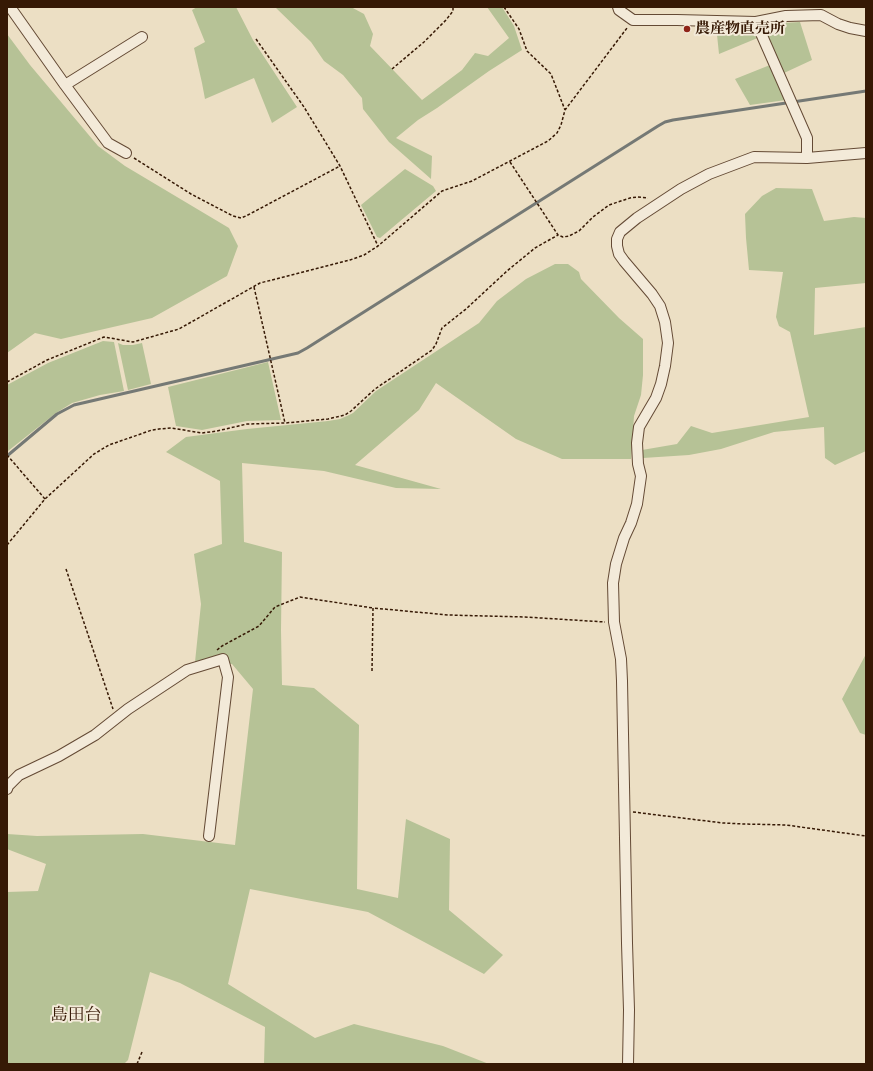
<!DOCTYPE html>
<html>
<head>
<meta charset="utf-8">
<style>
	body { margin:0 }
	#map { position:relative; width:873px; height:1071px; overflow:hidden; background:#ecdfc4; font-family:"Old Standard TT",serif }
	canvas { display:block }
	.frame { position:absolute; inset:0; border:8px solid #361905; pointer-events:none }
</style>
</head>
<body>
<div id="map">
<canvas width="873" height="1071"></canvas>
<div class="frame"></div>
</div>
<script>
const c = document.querySelector('canvas').getContext('2d');
c.lineJoin = 'round';
function fill(path, color) {
  c.fillStyle = color;
  c.fill(path, 'evenodd');
}
function toPath(rows) {
  const path = new Path2D();
  for (const r of rows) {
    path.moveTo(r[0], r[1]);
    for (let i = 2; i < r.length; i += 2) path.lineTo(r[i], r[i + 1]);
  }
  return path;
}
function stroke(path, color, width, dash) {
  c.strokeStyle = color;
  c.lineWidth = width;
  c.lineCap = dash ? 'butt' : 'round';
  c.setLineDash(dash || []);
  c.stroke(path);
}
function drawText(font, color, halo, rows, align = 'center') {
  c.font = font + ' "Old Standard TT","Noto Serif JP",serif';
  c.lineWidth = 4;
  c.setLineDash([]);
  c.textBaseline = 'middle';
  c.strokeStyle = halo;
  c.fillStyle = color;
  for (const [text, x, y, turn = 0] of rows) {
    c.save();
    c.translate(x, y);
    c.rotate((+turn || 0) * Math.PI / 180);
    c.textAlign = isNaN(turn) ? turn : align;
    if (halo) c.strokeText(text, 0, 0);
    c.fillText(text, 0, 0);
    c.restore();
  }
}
fill(toPath([
	[197,7,236,7,253,40,297,107,272,123,254,78,205,99,202,83,194,48,205,42,192,10],
	[275,7,351,7,364,14,373,34,370,46,422,100,462,70,475,53,488,56,509,38,487,7,502,7,514,26,522,50,489,71,437,108,418,120,396,138,432,156,431,179,389,142,363,109,362,98,343,75,324,61,311,42],
	[800,22,812,60,784,73,766,32,767,24],
	[716,25,750,26,755,29,760,37,719,54],
	[7,34,30,65,98,146,125,166,229,228,238,246,227,276,152,318,61,339,35,333,7,353],
	[770,65,786,100,750,105,735,79],
	[405,169,433,186,436,191,380,238,377,237,361,205],
	[776,188,812,189,824,221,854,217,866,218,866,283,815,288,814,335,866,327,866,451,835,465,825,458,824,427,774,432,721,449,689,455,643,458,642,450,677,444,691,426,712,433,809,417,790,332,779,326,776,317,783,272,749,270,746,238,745,214,762,196],
	[555,264,568,264,579,272,581,279,619,318,643,339,643,375,641,395,634,416,631,459,562,459,516,439,436,383,419,410,355,465,441,489,396,488,324,471,242,463,244,542,282,552,281,630,282,685,314,688,359,725,357,889,398,898,406,819,450,839,449,910,503,955,484,974,368,912,250,889,228,984,315,1038,354,1024,443,1046,489,1064,264,1064,265,1027,180,983,150,972,128,1060,124,1064,7,1064,7,892,38,891,46,864,7,849,7,834,37,836,143,834,235,845,253,689,232,664,195,662,201,604,194,554,222,544,220,481,166,452,186,437,247,429,328,421,340,419,347,416,353,413,376,391,479,323,497,301,526,279],
	[103,341,114,342,124,391,100,395,72,403,56,413,8,451,7,450,7,385,48,363],
	[118,343,123,345,133,345,142,343,151,384,128,390],
	[268,362,281,420,247,421,202,430,176,426,168,387],
	[866,654,866,735,860,733,842,699]
]), '#b6c296');
stroke(toPath([
	[7,456,57,414,74,405,298,353,307,348,658,126,665,122,673,120,866,91]
]), '#757975', 3);
const minor = toPath([
	[10,7,65,85,108,143,126,153],
	[618,7,619,10,633,20,677,20,756,22,786,16,821,15,838,24,850,28,866,31],
	[756,22,807,138,807,158],
	[65,85,142,37],
	[7,789,8,786,19,775,59,756,95,735,128,709,187,670,223,659,228,677,209,836],
	[628,1064,629,1010,627,943,622,681,621,659,614,622,613,583,616,564,624,538,631,523,637,504,641,476,638,464,637,443,639,427,656,398,661,384,665,366,668,343,665,322,660,306,652,294,624,261,619,254,617,246,617,239,620,232,637,218,681,189,709,174,754,157,807,158,866,153]
]);
stroke(minor, '#644a35', 12);
stroke(toPath([
	[504,7,519,29,527,51,551,74,565,110],
	[256,39,304,107,340,166,378,246],
	[392,69,424,42,446,20,453,11,453,7],
	[134,158,191,194,233,216,241,218,246,216,340,166],
	[510,162,558,235,563,237,569,236,579,231,593,217,609,205,630,198,637,197,648,198],
	[254,287,285,423],
	[7,382,47,360,104,337,133,342,179,329,260,283,350,260,364,255,378,246,442,191,472,181,548,141,557,133,561,125,565,110,627,28],
	[7,455,45,499],
	[7,545,45,499,94,454,109,445,152,430,159,429,171,428,202,433,217,431,247,424,285,423,328,419,345,415,351,411,375,389,432,350,436,344,442,328,466,309,507,271,535,248,558,235],
	[66,569,113,709],
	[217,650,222,646,259,626,275,607,300,597,373,608],
	[372,671,373,608,448,615,525,617,605,622],
	[633,812,723,823,745,824,786,825,866,836],
	[137,1064,142,1052]
]), '#361905', 1.5, [3, 2]);
stroke(minor, '#f3ead9', 10);
for (const [x, y, r, color] of [
	[687,29,4,"#8f2418"]
]) {
  const dot = new Path2D();
  dot.arc(x, y, r, 0, 2 * Math.PI);
  c.fillStyle = color;
  c.fill(dot);
  stroke(dot, '#f3ead9', 1.5);
}
drawText('bold 15px', '#361905', '#f3ead9', [
	["農産物直売所",695,29]
], 'left');
drawText('17px', '#361905', '#f3ead9', [
	["島田台",76,1016]
]);
</script>
</body>
</html>
